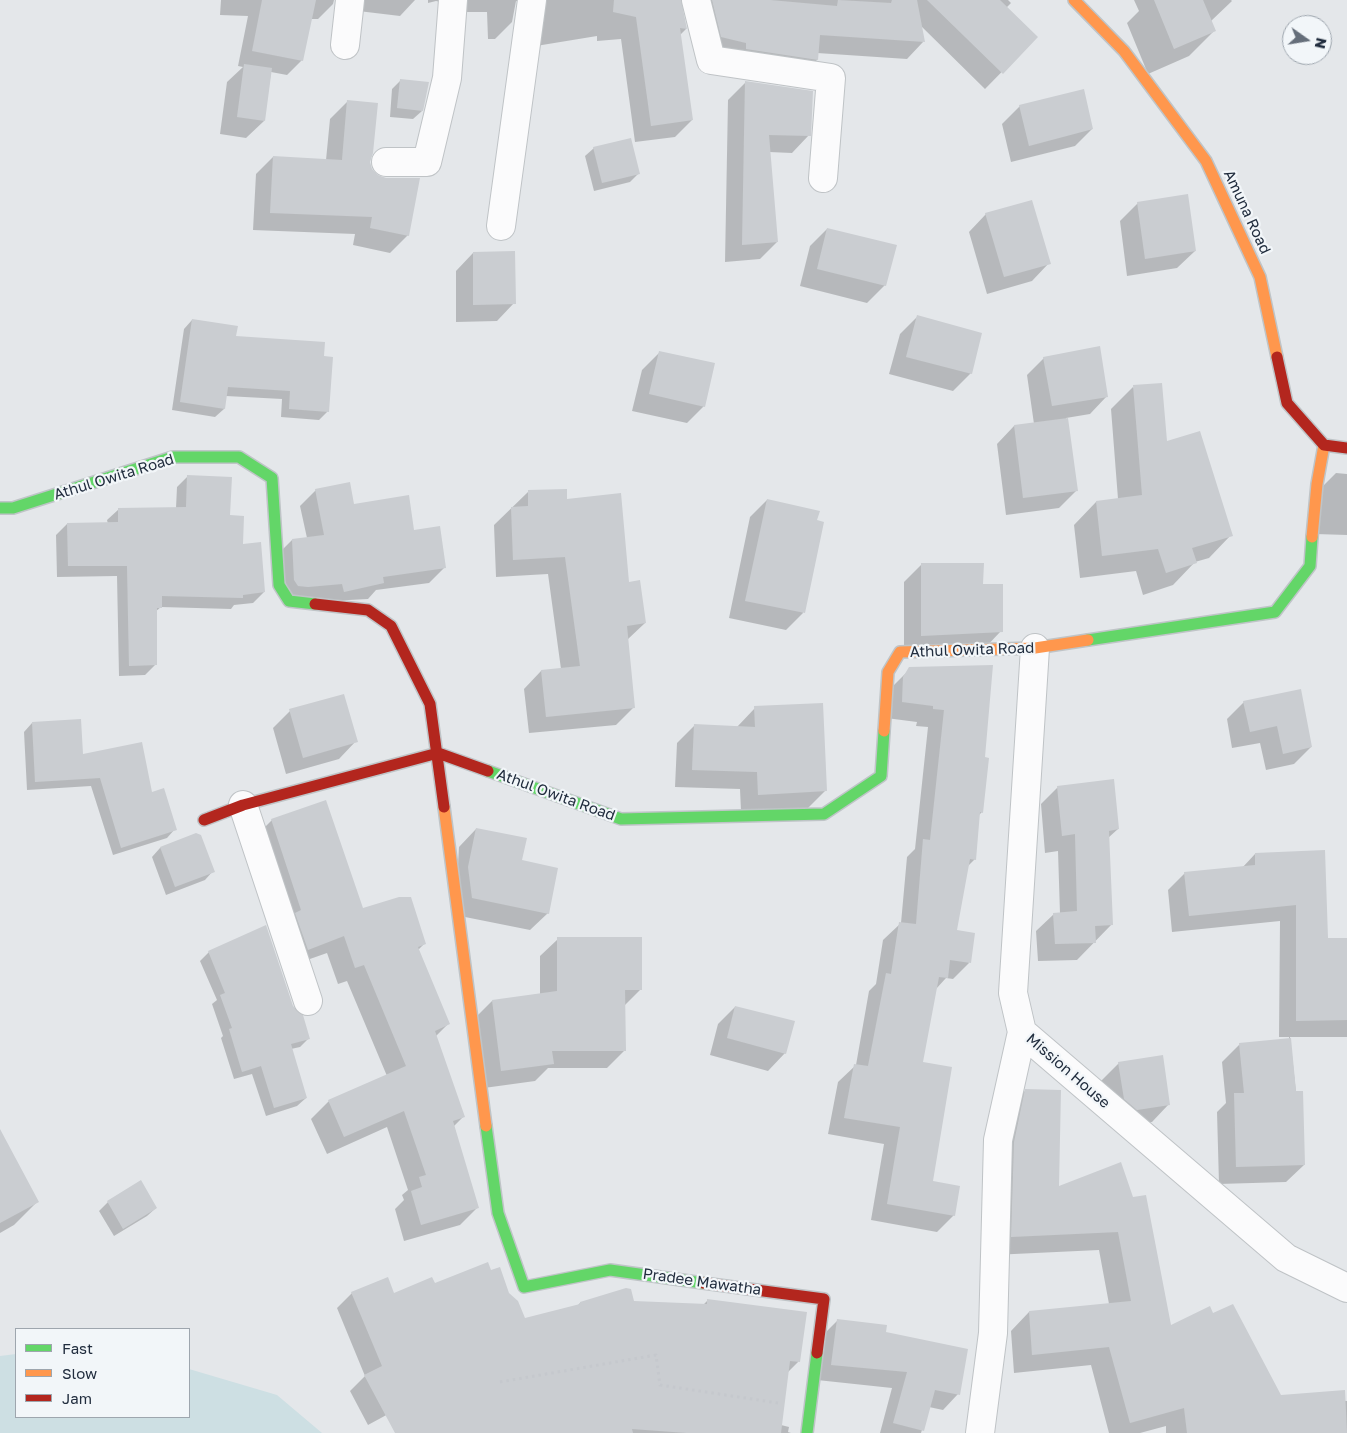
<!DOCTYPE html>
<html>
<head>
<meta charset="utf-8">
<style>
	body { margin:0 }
	#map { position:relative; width:1347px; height:1433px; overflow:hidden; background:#e4e7ea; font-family:"Golos Text",sans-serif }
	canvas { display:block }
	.legend { position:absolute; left:15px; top:1328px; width:175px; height:90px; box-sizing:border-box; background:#f2f6f9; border:1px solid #9ea6ae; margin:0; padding:6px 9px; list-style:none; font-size:15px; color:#212d3e }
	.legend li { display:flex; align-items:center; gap:10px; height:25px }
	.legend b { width:25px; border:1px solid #9ea6ae }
	.north { position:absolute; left:1282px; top:15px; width:50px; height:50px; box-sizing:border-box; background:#f2f6f9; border:1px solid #9ea6ae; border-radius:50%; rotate:103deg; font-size:14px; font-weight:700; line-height:20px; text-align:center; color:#212d3e }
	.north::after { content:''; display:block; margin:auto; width:18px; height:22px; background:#656e7a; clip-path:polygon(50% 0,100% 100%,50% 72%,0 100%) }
</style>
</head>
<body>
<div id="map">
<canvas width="1347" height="1433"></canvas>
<ul class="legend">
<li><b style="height:6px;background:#63d668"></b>Fast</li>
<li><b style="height:6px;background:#ff974d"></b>Slow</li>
<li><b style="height:6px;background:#b3261e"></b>Jam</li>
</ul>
<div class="north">N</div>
</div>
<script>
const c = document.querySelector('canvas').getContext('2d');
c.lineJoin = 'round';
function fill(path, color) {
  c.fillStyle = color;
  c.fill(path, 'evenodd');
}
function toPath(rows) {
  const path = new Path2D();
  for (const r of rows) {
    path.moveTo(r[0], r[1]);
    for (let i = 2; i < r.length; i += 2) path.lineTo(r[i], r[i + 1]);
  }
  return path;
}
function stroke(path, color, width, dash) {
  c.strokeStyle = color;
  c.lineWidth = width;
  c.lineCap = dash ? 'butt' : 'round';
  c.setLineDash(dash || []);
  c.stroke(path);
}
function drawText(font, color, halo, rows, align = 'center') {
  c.font = font + ' "Golos Text",sans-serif';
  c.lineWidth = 4.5;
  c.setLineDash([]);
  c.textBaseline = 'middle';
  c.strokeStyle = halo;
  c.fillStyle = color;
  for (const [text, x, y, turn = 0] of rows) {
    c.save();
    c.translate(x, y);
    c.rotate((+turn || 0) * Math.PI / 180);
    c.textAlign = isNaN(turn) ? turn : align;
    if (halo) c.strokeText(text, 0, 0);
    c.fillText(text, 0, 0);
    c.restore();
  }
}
fill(toPath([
	[16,1354,16,1417,189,1417,189,1369,277,1395,322,1433,0,1433,0,1356]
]), '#cddfe3');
fill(toPath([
	[221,0,334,0,333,4,318,19,311,19,302,60,287,75,271,72,264,121,246,138,220,134,227,82,243,67,238,66,248,16,220,15],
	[339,0,415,0,400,16,350,10],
	[428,0,1008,0,1011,3,1006,8,1036,37,985,89,921,26,923,42,907,59,817,53,817,60,800,76,730,66,684,1,681,1,686,29,680,35,692,120,675,137,635,142,621,39,597,41,597,36,536,46,524,4,516,1,512,22,495,39,488,39,487,12,451,12,445,3,436,1,428,3],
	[1134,0,1231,0,1232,1,1211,21,1215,30,1189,56,1148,74,1127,23,1139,11],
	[401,80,422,111,413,119,390,117,392,89],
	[746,82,809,135,792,153,769,152,777,242,760,259,725,262,728,100],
	[348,101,371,169,408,235,390,253,353,245,355,234,253,230,256,174,273,157,326,160,330,119],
	[1020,106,1092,129,1075,146,1011,162,1002,124],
	[594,148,638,174,630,182,594,191,585,156],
	[1138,203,1195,251,1177,268,1127,276,1120,221],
	[986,214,1049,263,1032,281,987,294,969,232],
	[827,229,885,285,867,303,800,286,810,246],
	[473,253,514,303,497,321,456,322,456,271],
	[917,317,971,373,953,391,889,374,900,334],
	[192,320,235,337,328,411,319,420,281,417,282,399,226,396,224,409,215,417,172,410,184,329],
	[660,352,704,406,687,423,632,411,642,370],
	[1044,358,1107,396,1090,414,1066,418,1076,491,1059,508,1006,515,997,444,1014,426,1034,424,1027,375],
	[1133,387,1166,442,1231,535,1209,558,1195,562,1173,585,1143,595,1136,571,1080,578,1074,525,1096,502,1118,499,1111,409],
	[1336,473,1347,474,1347,544,1347,535,1315,534,1320,489],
	[188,476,229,517,264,592,253,603,234,605,231,609,161,607,155,612,156,664,145,675,119,676,117,576,57,577,56,535,67,524,108,524,107,520,119,509,176,508,177,487],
	[316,490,413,531,444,568,429,583,376,590,368,599,292,603,277,555,292,540,307,538,300,506],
	[528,492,566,500,628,583,645,623,627,640,634,707,616,725,529,733,524,689,541,671,561,669,548,574,496,577,494,525],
	[767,500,803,613,786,630,729,618,750,517],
	[922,564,1001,631,984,649,904,653,904,582],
	[992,666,983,758,982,812,978,816,975,859,967,867,956,931,969,963,953,979,946,978,936,989,922,1063,932,1182,954,1215,937,1232,871,1220,884,1144,828,1134,838,1082,856,1065,869,991,876,984,883,940,901,923,907,857,915,849,928,727,916,726,917,722,886,718,893,686,910,669],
	[1244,702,1311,747,1294,764,1266,770,1260,743,1232,748,1227,719],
	[755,708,826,790,808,808,741,811,740,789,675,787,677,743,694,726,737,727],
	[290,711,356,741,339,759,286,774,273,728],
	[32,723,82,756,151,793,175,829,167,838,113,855,91,786,27,790,24,732],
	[1058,787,1118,829,1108,838,1112,924,1077,960,1038,961,1036,931,1054,914,1060,914,1058,851,1045,853,1041,804],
	[272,820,362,910,425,943,418,950,448,1024,435,1037,463,1117,454,1126,477,1208,460,1225,404,1241,395,1209,404,1200,402,1195,408,1190,387,1127,327,1154,311,1119,329,1101,387,1076,347,981,338,984,327,953,290,966,255,837],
	[476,829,521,861,548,913,530,930,455,915,459,847],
	[196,834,213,871,205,880,166,895,152,857,160,848],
	[1255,854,1326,939,1347,939,1347,1037,1290,1037,1304,1165,1286,1182,1219,1184,1217,1112,1226,1103,1222,1062,1240,1044,1289,1039,1289,1037,1279,1037,1280,921,1172,932,1168,890,1185,873,1242,868],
	[558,939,640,990,624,1006,624,1051,607,1068,548,1068,535,1081,484,1088,475,1018,492,1001,540,994,540,956],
	[209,952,292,1007,309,1038,300,1047,291,1049,306,1098,297,1106,266,1116,252,1074,234,1079,221,1038,223,1036,212,1004,217,1000,200,961],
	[735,1007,785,1053,768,1071,710,1055,718,1024],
	[1119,1063,1169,1104,1152,1122,1119,1127,1107,1116,1101,1081],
	[1026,1090,1057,1188,1120,1164,1170,1327,1213,1315,1280,1396,1347,1401,1347,1433,1166,1433,1166,1426,1140,1433,1109,1433,1091,1365,1014,1373,1011,1331,1029,1312,1109,1304,1099,1250,993,1255,1007,1109],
	[0,1140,37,1202,14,1225,0,1233],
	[141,1182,156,1208,147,1216,114,1236,99,1211,108,1202],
	[491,1272,508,1293,524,1320,577,1306,580,1303,703,1305,708,1300,799,1361,787,1373,781,1425,789,1427,788,1432,791,1433,435,1433,414,1400,368,1425,350,1391,365,1376,337,1308,352,1293,393,1295],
	[838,1320,884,1333,958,1394,943,1410,929,1407,921,1433,880,1433,892,1388,817,1380,822,1336]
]), '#0003');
fill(toPath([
	[262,0,316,0,303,61,252,51],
	[614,0,681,0,687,29,680,28,693,120,651,126,636,17,613,12],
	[712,0,770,0,837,6,838,0,891,3,892,0,917,0,925,42,820,35,818,60,746,49,746,43,721,37],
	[927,0,1000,0,1038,37,1003,74],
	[1154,0,1203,0,1216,31,1174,49],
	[244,64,272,68,265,121,237,117],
	[400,79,429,82,423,111,397,108],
	[745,81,813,91,811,136,769,135,778,242,742,245],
	[1084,89,1093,129,1029,146,1019,105],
	[347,100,378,103,373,153,370,162,372,169,378,175,386,178,420,178,409,236,370,228,372,217,270,213,273,156,342,160],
	[631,138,640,174,602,183,593,147],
	[1188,194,1196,251,1145,259,1137,202],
	[1032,200,1051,264,1004,277,985,213],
	[827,228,897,245,886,286,817,269],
	[515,251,516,304,473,305,473,252],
	[917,315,982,333,972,374,906,357],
	[192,319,238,326,236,336,325,342,324,356,333,357,329,412,289,409,290,391,228,387,225,409,180,402],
	[1100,346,1108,397,1052,406,1043,357],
	[659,351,715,363,705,407,649,394],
	[1162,383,1167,441,1200,431,1233,536,1192,548,1197,563,1166,573,1158,549,1102,556,1096,501,1142,495,1133,385],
	[1068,418,1078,491,1023,498,1014,425],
	[187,475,232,477,230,515,244,516,243,544,261,542,265,592,243,595,243,598,162,596,162,608,157,608,157,665,129,666,127,566,68,566,67,523,118,522,118,508,186,507],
	[350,482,354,504,409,495,414,530,440,526,446,568,383,577,384,583,344,592,342,584,308,587,298,586,294,580,292,539,324,535,315,489],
	[567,489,567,499,621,493,629,582,640,580,646,623,627,626,635,708,546,717,541,670,580,666,565,557,513,560,511,507,528,506,528,490],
	[767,499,820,511,817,520,824,522,805,613,745,601],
	[921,563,984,563,983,584,1003,584,1003,632,921,636],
	[993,665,985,757,989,758,983,813,980,812,976,860,970,859,957,930,975,933,971,963,950,960,948,978,939,977,923,1062,952,1067,933,1181,960,1186,955,1216,887,1204,900,1127,844,1118,854,1064,868,1066,886,973,891,974,899,922,916,924,923,839,930,840,944,710,933,709,933,706,902,702,903,677,909,667],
	[1301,689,1312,747,1283,754,1277,726,1250,732,1243,701],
	[344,694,358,742,303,758,289,709],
	[823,703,827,791,758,795,757,772,692,770,694,724,755,727,754,706],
	[81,719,83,754,142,742,152,792,164,788,177,830,121,848,100,778,35,782,32,722],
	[1114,779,1119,829,1109,831,1113,925,1095,926,1096,943,1055,944,1053,913,1077,911,1075,834,1062,836,1057,786],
	[326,800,363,908,399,897,411,897,426,944,418,947,450,1024,435,1031,465,1117,453,1121,479,1208,421,1225,411,1191,422,1187,419,1177,426,1175,404,1111,344,1137,328,1100,406,1066,364,965,355,968,344,936,308,950,295,913,301,910,271,819],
	[476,828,527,838,522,860,558,868,549,914,472,898,468,867],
	[196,833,201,835,215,872,175,887,160,847],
	[1325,850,1328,938,1347,938,1347,1020,1296,1021,1296,905,1189,916,1184,872,1255,865,1255,853],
	[266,925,293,1006,303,1015,310,1039,291,1044,307,1098,274,1108,261,1066,242,1072,229,1029,232,1028,220,995,225,993,208,951],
	[557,937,642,937,642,990,625,990,626,1051,552,1051,554,1064,501,1071,492,1000,557,991],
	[735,1006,795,1021,786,1054,727,1038],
	[1291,1038,1296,1091,1303,1091,1305,1165,1236,1167,1234,1093,1244,1093,1239,1043],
	[1163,1055,1170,1105,1137,1110,1124,1099,1118,1062],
	[1025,1089,1061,1090,1059,1186,1121,1162,1133,1197,1146,1195,1171,1325,1210,1306,1213,1313,1233,1304,1281,1395,1345,1390,1347,1433,1187,1433,1184,1408,1130,1423,1109,1347,1032,1355,1029,1311,1131,1301,1118,1232,1011,1237,1014,1142],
	[0,1129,39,1202,0,1223],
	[141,1180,157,1208,123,1229,107,1201],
	[488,1262,491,1270,500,1267,509,1293,518,1301,525,1318,580,1304,580,1302,626,1288,631,1289,634,1301,707,1304,707,1299,807,1312,800,1362,790,1361,781,1433,687,1433,632,1429,633,1433,395,1433,364,1375,382,1366,351,1292,388,1277,394,1293,432,1277,435,1283],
	[837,1319,887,1325,886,1332,968,1349,960,1395,935,1390,924,1431,893,1423,907,1372,831,1365]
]), '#cacdd1');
const street = toPath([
	[696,0,711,60,831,78,823,178],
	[345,45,350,0],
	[386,162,427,162,447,78,453,0],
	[501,226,532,0],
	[1035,648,1013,993,1022,1032,1286,1258,1347,1288],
	[243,805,308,1001],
	[980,1433,993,1333,998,1140,1022,1032]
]);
const fast = toPath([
	[0,508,13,508,173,457,239,457,272,478,279,585,289,601,315,604],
	[1088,640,1275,612,1310,566,1312,537],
	[488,771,621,819,824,814,881,776,884,731],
	[486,1126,498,1213,524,1287,610,1270,703,1283],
	[807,1433,817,1353]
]);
const slow = toPath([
	[1074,0,1124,51,1206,161,1260,277,1277,357],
	[1312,537,1317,484,1324,445],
	[884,731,888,672,900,652,1035,648,1088,640],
	[444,807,486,1126]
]);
const jam = toPath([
	[1277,357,1287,403,1324,445,1347,448],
	[315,604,368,610,391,626,430,704,444,807],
	[204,820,243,805,438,753,488,771],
	[703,1283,824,1299,817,1353]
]);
stroke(street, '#bfc3c6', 30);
stroke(fast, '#bfc4c7', 14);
stroke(slow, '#bfc4c7', 14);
stroke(jam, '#bfc4c7', 14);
stroke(toPath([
	[500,1382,656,1355,660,1385,778,1403]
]), '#c5c8cd', 3, [2.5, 4]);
stroke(street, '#fbfbfc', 28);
stroke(fast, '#63d668', 11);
stroke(slow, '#ff974d', 11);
stroke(jam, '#b3261e', 11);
drawText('15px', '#212d3e', '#f2f6f9', [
	["Amuna Road",1247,212,65],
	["Athul Owita Road",114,477,-17],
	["Athul Owita Road",972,650,-2],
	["Athul Owita Road",556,795,20],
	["Mission House",1068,1071,41],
	["Pradee Mawatha",702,1282,8]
]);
</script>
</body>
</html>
